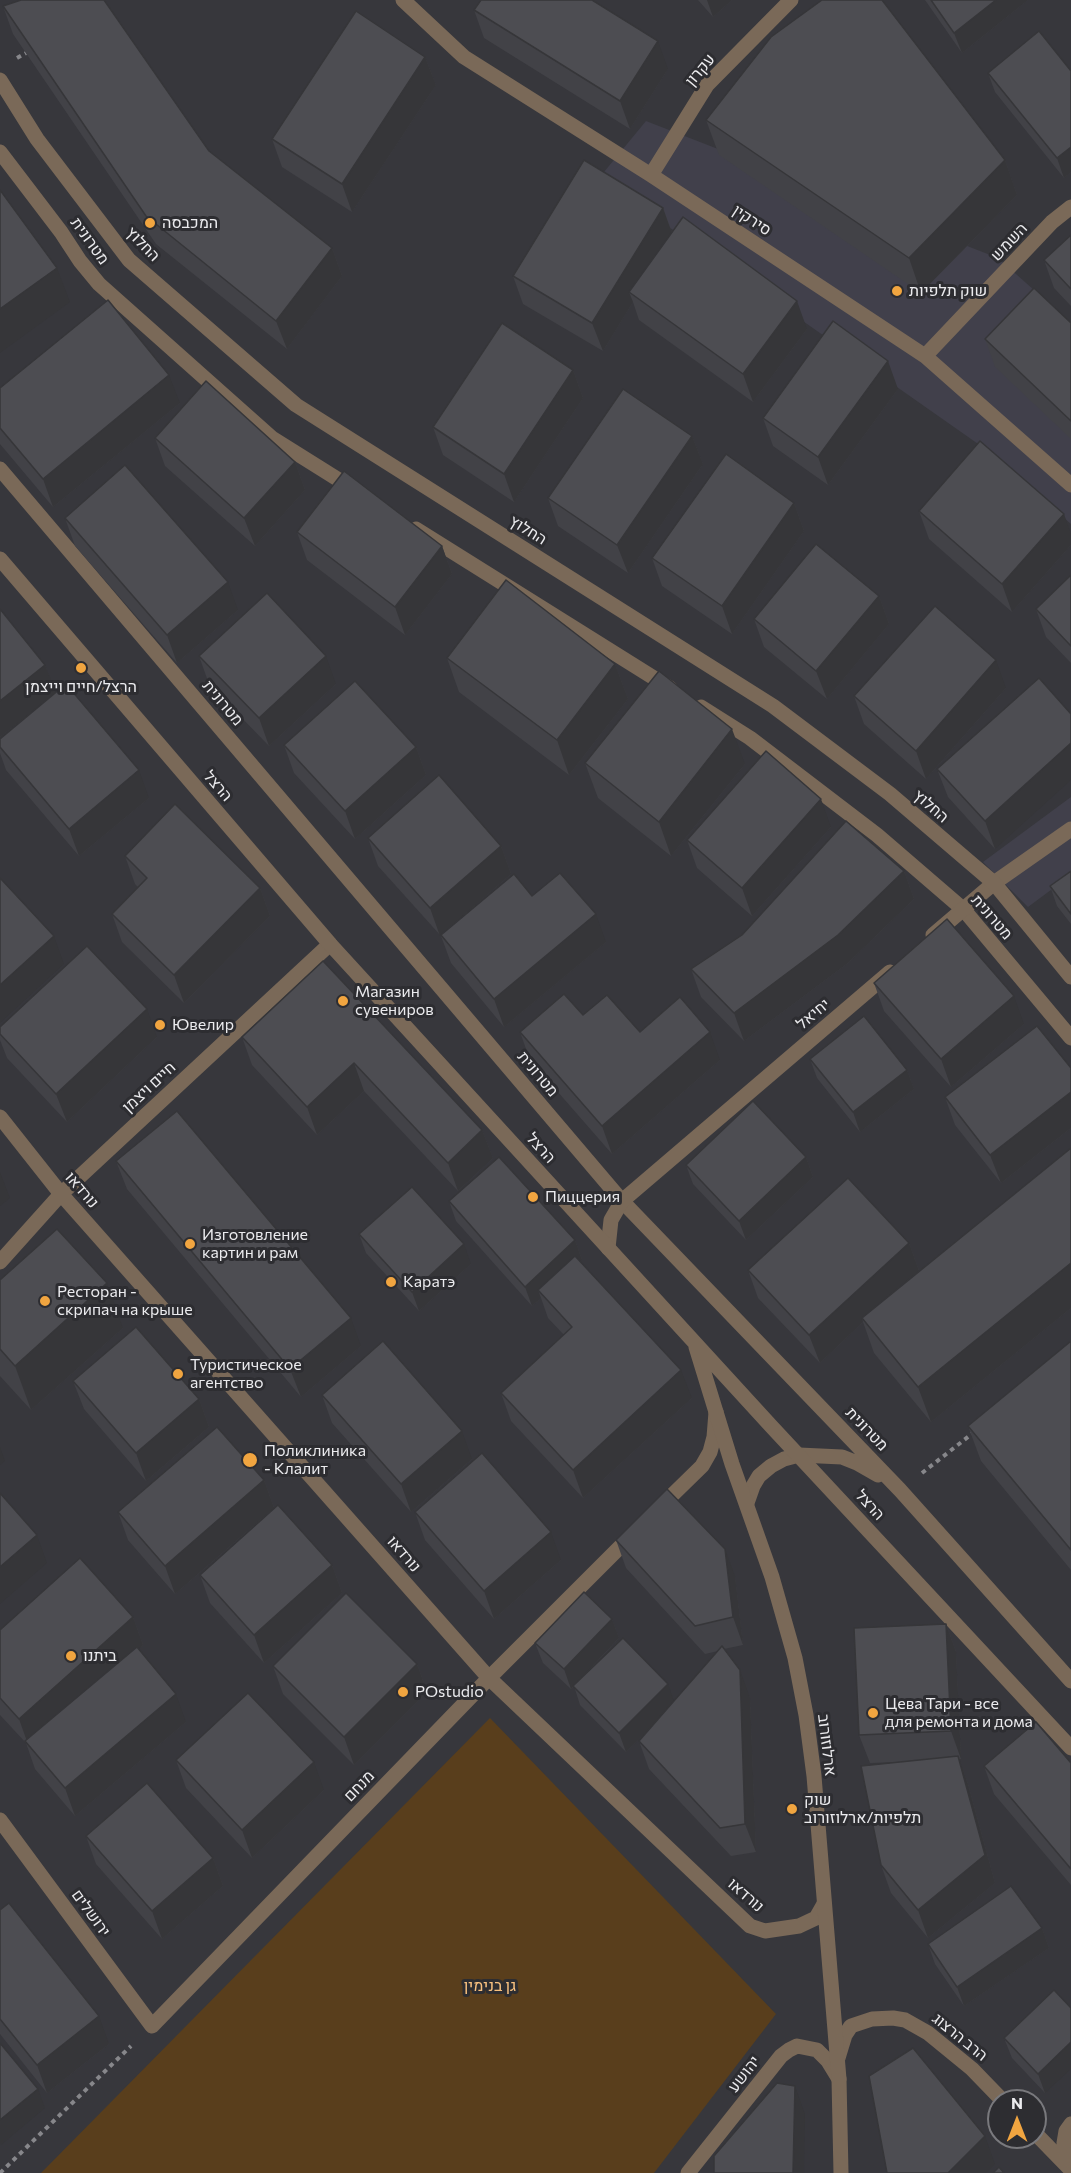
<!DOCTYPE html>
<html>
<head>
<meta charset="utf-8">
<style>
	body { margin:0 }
	#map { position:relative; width:1071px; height:2173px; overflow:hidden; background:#37373c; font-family:Commissioner,sans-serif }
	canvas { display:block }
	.north { position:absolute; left:987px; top:2089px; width:60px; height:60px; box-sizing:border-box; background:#2d2d31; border:2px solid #79797d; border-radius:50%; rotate:0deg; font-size:16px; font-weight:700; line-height:24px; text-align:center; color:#ebebee }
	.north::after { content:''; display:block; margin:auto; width:21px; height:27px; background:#f1a540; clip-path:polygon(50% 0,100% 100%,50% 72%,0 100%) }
</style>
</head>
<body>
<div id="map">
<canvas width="1071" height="2173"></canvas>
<div class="north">N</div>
</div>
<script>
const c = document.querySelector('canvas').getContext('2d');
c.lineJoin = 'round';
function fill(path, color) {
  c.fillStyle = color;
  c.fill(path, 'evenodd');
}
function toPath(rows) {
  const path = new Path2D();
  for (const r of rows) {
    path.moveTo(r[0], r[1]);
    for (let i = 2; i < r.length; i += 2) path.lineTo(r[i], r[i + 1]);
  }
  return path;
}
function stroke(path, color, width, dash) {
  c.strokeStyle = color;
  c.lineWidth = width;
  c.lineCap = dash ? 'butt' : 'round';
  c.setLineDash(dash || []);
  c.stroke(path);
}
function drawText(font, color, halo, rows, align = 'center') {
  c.font = font + ' Commissioner,Heebo,sans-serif';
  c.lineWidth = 6;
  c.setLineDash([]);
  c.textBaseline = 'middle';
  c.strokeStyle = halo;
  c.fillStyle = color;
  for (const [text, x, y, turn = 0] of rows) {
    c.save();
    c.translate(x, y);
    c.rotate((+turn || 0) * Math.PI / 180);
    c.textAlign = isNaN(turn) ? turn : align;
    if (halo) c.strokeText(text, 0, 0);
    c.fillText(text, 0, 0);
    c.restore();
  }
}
fill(toPath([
	[646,121,998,258,1071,323,1071,524,981,446,599,178],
	[1071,797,1071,875,1028,907,983,862]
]), '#41404b');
fill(toPath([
	[490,1718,776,2014,654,2173,41,2173]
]), '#593e1c');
stroke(toPath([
	[17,58,26,53],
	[922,1473,973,1433],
	[0,2173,131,2046]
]), '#87878b', 4, [4.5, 4.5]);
stroke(toPath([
	[0,152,61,232,80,261,99,284,272,438,355,490],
	[0,469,622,1201,900,1490,1071,1681],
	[416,529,670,688],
	[701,707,750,738,877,835,964,910,1071,1038],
	[747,1503,753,1486,759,1476,771,1466,784,1459,799,1455,842,1457,857,1463,878,1475]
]), '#7a6958', 15);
stroke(toPath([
	[403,0,464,57,651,175,925,356,1071,485],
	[651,175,707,85,791,0],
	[925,356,1052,222,1071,207],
	[933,935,994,883,1071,829],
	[0,1117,61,1194,489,1678,750,1926,765,1931,799,1926,816,1918,824,1904],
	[608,1248,611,1220,622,1201,890,972],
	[0,1262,61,1194,330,944],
	[659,1508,702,1466,710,1452,714,1437,716,1412],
	[0,1820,152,2026,489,1678,633,1534],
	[838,2058,845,2035,851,2026,872,2019,893,2018,905,2020,928,2033,972,2069,1003,2101],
	[1035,2133,1071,2170],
	[1069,2168,1064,2143,1066,2131,1071,2124],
	[688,2173,781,2056,789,2050,797,2046,817,2050,828,2061,839,2079]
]), '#7a6958', 15);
stroke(toPath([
	[0,80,37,139,129,260,296,405,773,706,890,794,994,883,1071,977],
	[0,559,330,944,771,1426,1071,1748],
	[696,1347,732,1464,772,1577,795,1658,806,1715,814,1776,839,2079,841,2173]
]), '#7a6958', 15);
fill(toPath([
	[698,0,732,0,713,17],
	[925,0,1028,0,962,53],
	[3,6,209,151,332,248,342,276,287,349,156,244,13,34],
	[474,10,668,69,630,129,484,38],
	[425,57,436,85,352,212,282,167,272,139],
	[1071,71,1071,172,1064,178,995,92,988,73],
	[706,120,1005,160,1017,195,921,293,719,155],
	[663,208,672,233,807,329,753,402,639,320,633,302,603,351,523,304,513,276],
	[1071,235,1071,306,1054,288,1044,260],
	[1071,323,1071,439,995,367,985,339],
	[573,370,583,398,514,502,443,455,433,427],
	[0,388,180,403,53,507,0,444],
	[898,389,828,485,773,446,763,418],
	[692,436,703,464,628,573,558,526,548,498],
	[155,438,295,462,305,490,255,546,165,466],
	[794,503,804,531,732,634,662,586,652,558],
	[919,511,1071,534,1071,545,1012,612,929,539],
	[65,518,238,610,177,663,75,546],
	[297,532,442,546,452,574,405,635,307,560],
	[1071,575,1071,663,1046,637,1036,609],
	[879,596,889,624,827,699,764,647,754,619],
	[0,609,45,665,55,693,149,798,79,856,6,770,0,753,0,739,36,708,0,737],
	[199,656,336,684,269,746,209,684],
	[447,658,615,664,628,699,569,775,459,692],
	[1006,688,926,779,864,724,854,696],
	[1071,714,995,849,948,797,937,769],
	[284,745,416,747,426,775,355,839,294,773],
	[585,763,745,764,671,856,598,798],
	[831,827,752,916,697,868,687,840],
	[368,838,501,846,511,874,458,920,532,896,606,942,504,1027,451,963,441,936,378,866],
	[125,856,260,888,270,916,184,1003,122,942,112,914,138,887,135,884],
	[904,871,914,899,848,963,744,1041,701,997,691,969],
	[1071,871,1071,924,1057,906,1050,886],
	[323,961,482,1130,493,1158,458,1191,364,1091,317,1135,252,1065,242,1037],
	[874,983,1024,1024,951,1087,884,1011],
	[583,1015,640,1032,720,1060,612,1154,530,1060,520,1032],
	[0,1027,157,1037,67,1122,7,1058,0,1040],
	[810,1059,907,1070,914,1089,860,1132,817,1078],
	[1071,1068,1071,1128,1001,1183,955,1125,945,1097],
	[1071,1148,1071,1308,931,1422,874,1353,863,1322,820,1363,758,1298,748,1270,909,1243,919,1271],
	[806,1157,813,1177,746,1240,693,1184,686,1165],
	[116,1161,361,1346,301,1397,127,1189],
	[449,1201,575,1240,582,1260,580,1261,692,1398,583,1498,511,1421,501,1393,564,1335,548,1318,541,1298,532,1306,456,1221],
	[359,1234,471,1264,419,1311,366,1253],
	[0,1280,123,1328,31,1410,0,1376],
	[1071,1341,1071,1570,981,1461,968,1426],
	[73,1381,199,1399,209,1427,146,1481,84,1409],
	[322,1395,472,1459,411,1512,332,1423],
	[264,1480,274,1508,175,1594,128,1540,118,1512],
	[415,1512,561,1560,494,1619,425,1540],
	[616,1540,735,1576,743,1645,724,1649,750,1698,756,1852,731,1856,649,1769,639,1741,647,1731,626,1752,580,1705,574,1686,571,1689,543,1663,535,1643,612,1619,619,1638,584,1676,674,1701,718,1651,705,1654,626,1568],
	[332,1565,342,1593,264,1663,210,1603,200,1575],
	[133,1617,143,1645,138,1649,186,1722,75,1816,35,1769,26,1743,0,1715,0,1630],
	[946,1624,956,1652,961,1759,959,1759,968,1784,995,1883,928,1938,891,1893,881,1865,897,1762,870,1763,859,1735],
	[417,1664,427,1692,354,1765,283,1694,273,1666],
	[176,1760,324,1790,252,1858,186,1788],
	[1071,1763,1071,1885,994,1794,984,1766],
	[86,1836,213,1858,223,1886,162,1939,96,1864],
	[0,1910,109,2044,47,2093,0,2034],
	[1042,1928,1049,1948,964,2006,935,1964,928,1944],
	[1054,1990,1045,2093,1012,2058,1004,2038]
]), '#424247');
fill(toPath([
	[707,0,732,0,713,17],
	[996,0,1028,0,962,53,954,33],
	[658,41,668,69,630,129,620,101],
	[425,57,436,85,352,212,342,184],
	[1071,147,1071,172,1064,178,1057,158],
	[1005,160,1017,195,921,293,909,258],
	[663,208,673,236,629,292,633,302,603,351,592,323],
	[332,248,342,276,287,349,276,321],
	[57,268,70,302,0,353,0,309],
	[797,301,807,329,753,402,743,374],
	[888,361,898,389,828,485,818,457],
	[573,370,583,398,514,502,504,474],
	[169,375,180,403,53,507,43,479],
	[692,436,703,464,628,573,617,545],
	[295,462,305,490,255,546,244,518],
	[794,503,804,531,732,634,722,606],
	[1064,514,1071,534,1071,545,1012,612,1002,584],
	[442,546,452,574,405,635,395,607],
	[228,582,238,610,177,663,167,635],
	[879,596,889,624,827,699,816,671],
	[326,656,336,684,269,746,259,718],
	[996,660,1006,688,926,779,916,751],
	[615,664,628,699,569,775,557,740],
	[45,665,56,693,0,737,0,701],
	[732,729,745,764,671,856,659,822],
	[1071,743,1071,780,995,849,985,821],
	[416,747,426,775,355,839,345,811],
	[139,770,149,798,79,856,69,829],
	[821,799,831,827,752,916,742,888],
	[501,846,511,874,440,936,430,908],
	[904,871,914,899,848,963,744,1041,734,1013],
	[260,888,270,916,184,1003,174,975],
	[596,914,606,942,504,1027,494,999],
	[54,936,64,964,0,1023,0,985],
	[1014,996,1024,1024,951,1087,941,1059],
	[147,1009,157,1037,67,1122,56,1094],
	[710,1032,720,1060,612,1154,602,1126],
	[354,1063,364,1091,317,1135,307,1107],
	[907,1070,914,1089,860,1132,853,1112],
	[1071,1092,1071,1128,1001,1183,990,1155],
	[482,1130,493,1158,458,1191,448,1163],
	[806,1157,813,1177,746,1240,739,1221],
	[0,1172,10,1198,0,1206],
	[575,1240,582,1260,543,1296,538,1290,541,1298,532,1306,525,1287],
	[909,1243,919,1271,862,1318,863,1322,820,1363,809,1335],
	[464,1244,471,1264,419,1311,412,1292],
	[1071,1263,1071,1308,931,1422,918,1387],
	[107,1283,123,1328,31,1410,15,1366],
	[351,1318,361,1346,301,1397,290,1369],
	[681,1370,692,1398,583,1498,573,1470],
	[199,1399,209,1427,146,1481,136,1453],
	[462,1431,472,1459,411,1512,401,1484],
	[0,1447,5,1461,0,1465],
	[264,1480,274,1508,175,1594,165,1566],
	[551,1532,561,1560,494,1619,484,1591],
	[37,1535,47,1563,0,1604,0,1567],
	[725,1549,735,1576,743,1645,733,1617],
	[332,1565,342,1593,264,1663,254,1635],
	[133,1617,143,1645,29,1747,19,1719],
	[612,1619,619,1638,571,1689,564,1669],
	[946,1624,956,1652,961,1759,951,1731],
	[417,1664,427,1692,354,1765,344,1737],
	[740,1670,750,1698,756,1852,745,1824],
	[668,1684,675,1704,626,1752,619,1733],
	[176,1694,186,1722,75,1816,65,1788],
	[958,1756,968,1784,995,1883,928,1938,918,1910],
	[314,1762,324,1790,252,1858,242,1830],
	[213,1858,223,1886,162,1939,152,1911],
	[1042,1928,1049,1948,964,2006,957,1987],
	[99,2016,109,2044,47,2093,37,2065],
	[1071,2042,1071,2069,1045,2093,1038,2074],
	[795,2086,805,2114,804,2173,793,2173],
	[38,2089,45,2108,1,2145,0,2142,0,2120],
	[985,2136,995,2164,986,2173,948,2173]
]), '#363639');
const building = toPath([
	[21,0,104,0,209,151,332,248,276,321,146,216,3,6,21,0],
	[481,0,592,0,658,41,620,101,474,10,481,0],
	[822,0,882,0,1005,160,909,258,706,120,771,37,822,0],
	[931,0,996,0,954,33,931,0],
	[356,11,425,57,342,184,272,139,356,11],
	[1039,31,1071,71,1071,147,1057,158,988,73,1039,31],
	[584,160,663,208,592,323,513,276,584,160],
	[0,190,57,268,0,309,0,190],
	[683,217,797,301,743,374,629,292,683,217],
	[1071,235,1071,289,1044,260,1071,235],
	[1034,288,1071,323,1071,421,985,339,1034,288],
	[108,300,169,375,43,479,0,428,0,388,108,300],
	[833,321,888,361,818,457,763,418,833,321],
	[502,323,573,370,504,474,433,427,502,323],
	[206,381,295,462,244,518,155,438,206,381],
	[623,389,692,436,617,545,548,498,623,389],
	[980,441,1064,514,1002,584,919,511,980,441],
	[726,454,794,503,722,606,652,558,726,454],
	[125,465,228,582,167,635,65,518,125,465],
	[344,471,442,546,395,607,297,532,344,471],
	[816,544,879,596,816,671,754,619,816,544],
	[1071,575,1071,646,1036,609,1071,575],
	[506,580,615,664,557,740,447,658,506,580],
	[267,593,326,656,259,718,199,656,267,593],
	[935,606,996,660,916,751,854,696,935,606],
	[0,609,45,665,0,701,0,609],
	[659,671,732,729,659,822,585,763,659,671],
	[1039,678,1071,714,1071,743,985,821,937,769,1039,678],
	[355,681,416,747,345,811,284,745,355,681],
	[66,684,139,770,69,829,0,747,0,739,66,684],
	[766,751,821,799,742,888,687,840,766,751],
	[439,775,501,846,430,908,368,838,439,775],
	[175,804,260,888,174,975,112,914,147,878,125,856,175,804],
	[846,821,904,871,838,935,734,1013,691,969,742,935,846,821],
	[1071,871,1071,914,1050,886,1071,871],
	[560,873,596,914,494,999,441,935,514,874,532,896,560,873],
	[0,878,54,936,0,985,0,878],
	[947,919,1014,996,941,1059,874,983,947,919],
	[87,946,147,1009,56,1094,0,1034,0,1027,87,946],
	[323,961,482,1130,448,1163,354,1063,307,1107,242,1037,323,961],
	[564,994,583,1015,607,995,640,1032,680,997,710,1032,602,1126,520,1032,564,994],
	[864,1016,907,1070,853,1112,810,1059,864,1016],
	[1037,1026,1071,1068,1071,1092,990,1155,945,1097,1037,1026],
	[753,1101,806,1157,739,1221,686,1165,753,1101],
	[177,1111,351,1318,290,1369,116,1161,177,1111],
	[1071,1148,1071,1263,918,1387,862,1318,1071,1148],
	[499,1157,575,1240,525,1287,449,1201,499,1157],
	[848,1178,909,1243,809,1335,748,1270,848,1178],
	[412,1187,464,1244,412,1292,359,1234,412,1187],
	[57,1229,107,1283,15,1366,0,1349,0,1280,57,1229],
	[575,1256,681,1370,573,1470,501,1393,572,1327,538,1290,575,1256],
	[136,1327,199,1399,136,1453,73,1381,136,1327],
	[383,1341,462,1431,401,1484,322,1395,383,1341],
	[1071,1341,1071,1550,968,1426,1071,1341],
	[217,1427,264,1480,165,1566,118,1512,217,1427],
	[482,1453,551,1532,484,1591,415,1512,482,1453],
	[667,1489,725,1549,733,1617,695,1626,616,1540,667,1489],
	[0,1493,37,1535,0,1567,0,1493],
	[278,1505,332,1565,254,1635,200,1575,278,1505],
	[80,1558,133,1617,19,1719,0,1698,0,1630,80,1558],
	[584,1592,612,1619,564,1669,535,1643,584,1592],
	[346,1593,417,1664,344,1737,273,1666,346,1593],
	[946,1624,951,1731,859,1735,854,1628,946,1624],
	[623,1638,668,1684,619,1733,573,1686,623,1638],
	[722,1646,740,1670,745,1824,720,1828,639,1741,722,1646],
	[137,1647,176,1694,65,1788,25,1741,137,1647],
	[248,1693,314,1762,242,1830,176,1760,248,1693],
	[1036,1722,1071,1763,1071,1869,984,1766,1036,1722],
	[958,1756,985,1855,918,1910,881,1865,861,1766,958,1756],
	[147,1783,213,1858,152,1911,86,1836,147,1783],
	[1011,1886,1042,1928,957,1987,928,1944,1011,1886],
	[9,1903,99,2016,37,2065,0,2019,0,1910,9,1903],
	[1054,1990,1071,2008,1071,2042,1038,2074,1004,2038,1054,1990],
	[0,2043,38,2089,0,2120,0,2043],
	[913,2048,985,2136,948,2173,887,2173,869,2076,913,2048],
	[777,2083,795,2086,793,2173,714,2173,714,2156,777,2083],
	[999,2167,1004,2173,993,2173,999,2167]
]);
fill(building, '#4d4d52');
stroke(building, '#363639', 1.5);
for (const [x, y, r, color] of [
	[150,223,6,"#f1a540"],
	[897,291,6,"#f1a540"],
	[81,668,6,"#f1a540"],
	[343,1001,6,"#f1a540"],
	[160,1025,6,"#f1a540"],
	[533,1197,6,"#f1a540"],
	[190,1244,6,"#f1a540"],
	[391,1282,6,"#f1a540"],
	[45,1301,6,"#f1a540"],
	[178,1374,6,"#f1a540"],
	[250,1460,8,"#f1a540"],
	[71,1656,6,"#f1a540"],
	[403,1692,6,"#f1a540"],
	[873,1713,6,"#f1a540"],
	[792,1809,6,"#f1a540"]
]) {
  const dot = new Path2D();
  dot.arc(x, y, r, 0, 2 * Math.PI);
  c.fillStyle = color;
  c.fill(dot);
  stroke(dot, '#2d2d31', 2);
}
drawText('16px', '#ebebee', '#2d2d31', [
	["עקרון",700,70,-50],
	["סירקין",752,220,33],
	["מטרונית",90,241,54],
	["השמש",1009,242,-47],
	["החלוץ",143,244,46],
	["החלוץ",528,530,32],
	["מטרונית",223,703,50],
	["הרצל",218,786,49],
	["החלוץ",931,806,41],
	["מטרונית",992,917,49],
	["יחיאל",813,1014,-40],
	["מטרונית",538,1074,50],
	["חיים ויצמן",149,1087,-43],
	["הרצל",541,1148,48],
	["נורדאו",82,1190,49],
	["מטרונית",867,1429,46],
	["הרצל",870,1505,47],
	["נורדאו",404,1554,49],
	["ארלוזורוב",827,1745,83],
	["מנחם",359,1786,-46],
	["נורדאו",746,1895,41],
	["ירושלים",91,1913,54],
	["הרב הרצוג",960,2037,39],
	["יהושע",744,2074,-52]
]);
drawText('16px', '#ebebee', '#2d2d31', [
	["המכבסה",162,223],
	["שוק תלפיות",909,291],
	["הרצל/חיים וייצמן",81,687,"center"],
	["Магазин",355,992],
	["сувениров",355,1010],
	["Ювелир",172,1025],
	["Пиццерия",545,1197],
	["Изготовление",202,1235],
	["картин и рам",202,1253],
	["Каратэ",403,1282],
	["Ресторан -",57,1292],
	["скрипач на крыше",57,1310],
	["Туристическое",190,1365],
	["агентство",190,1383],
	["Поликлиника",264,1451],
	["- Клалит",264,1469],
	["ביתנו",83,1656],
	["POstudio",415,1692],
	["Цева Тари - все",885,1704],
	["для ремонта и дома",885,1722],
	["שוק",804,1800],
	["תלפיות/ארלוזורוב",804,1818]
], 'left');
drawText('16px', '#f9c17f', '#2d2d31', [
	["גן בנימין",490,1986]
]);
</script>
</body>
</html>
